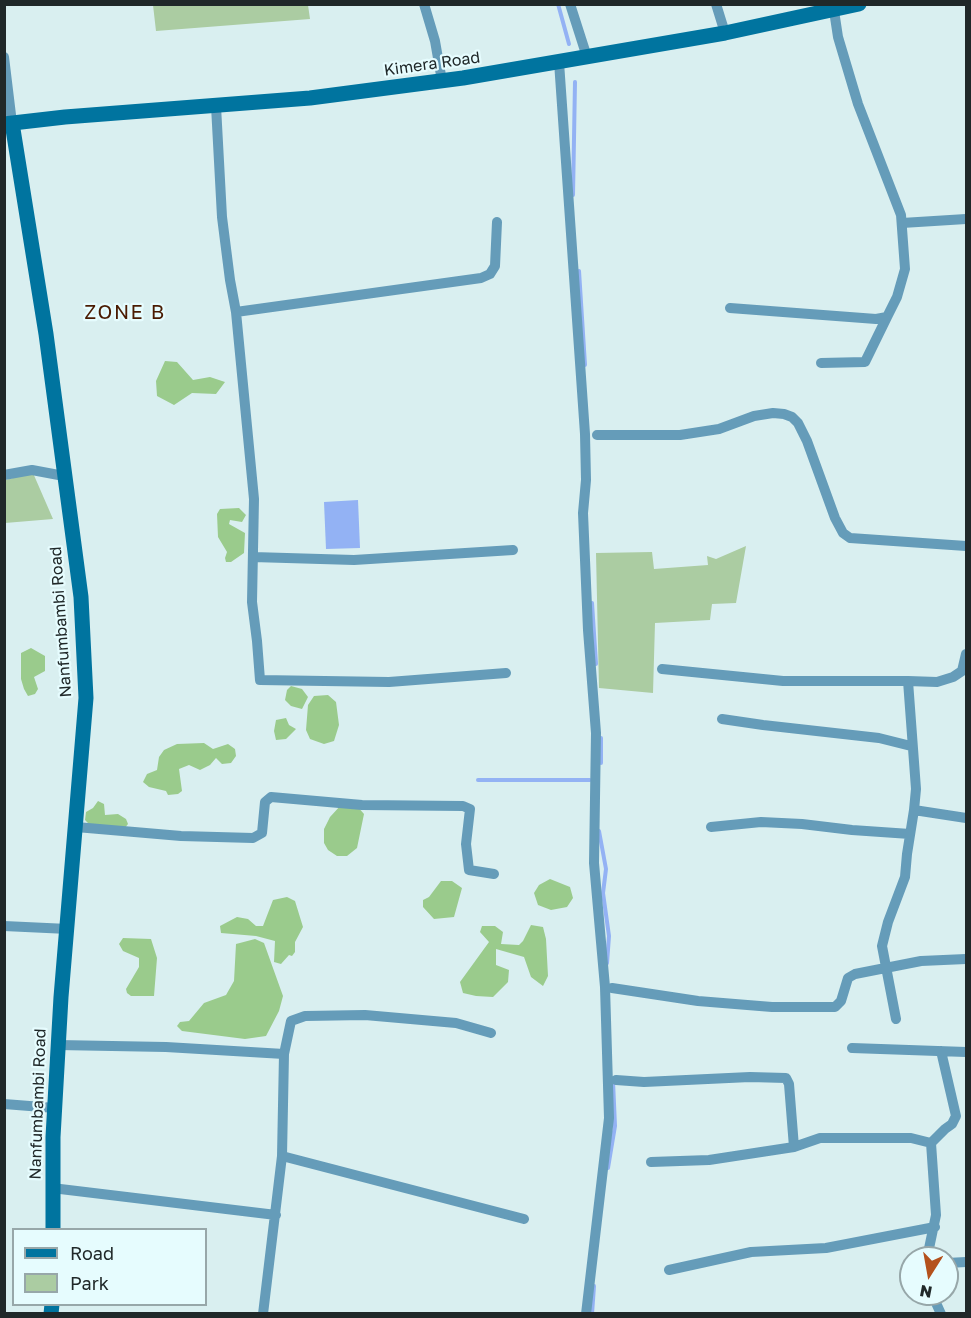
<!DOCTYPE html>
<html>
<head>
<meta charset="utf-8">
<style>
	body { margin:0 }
	#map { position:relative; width:971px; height:1318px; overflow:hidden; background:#d9eff0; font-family:"Golos Text",sans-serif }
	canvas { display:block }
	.frame { position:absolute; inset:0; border:6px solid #202829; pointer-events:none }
	.legend { position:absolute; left:12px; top:1228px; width:195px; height:78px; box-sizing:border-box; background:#e6fcfe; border:2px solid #97a7a9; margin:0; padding:8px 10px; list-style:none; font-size:18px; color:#202829 }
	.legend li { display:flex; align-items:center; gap:12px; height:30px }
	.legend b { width:30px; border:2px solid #97a7a9 }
	.north { position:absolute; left:899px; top:1246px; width:60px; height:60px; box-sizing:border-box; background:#e6fcfe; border:2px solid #97a7a9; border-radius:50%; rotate:191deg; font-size:16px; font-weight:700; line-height:24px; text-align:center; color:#202829 }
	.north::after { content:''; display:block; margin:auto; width:21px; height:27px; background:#b4511c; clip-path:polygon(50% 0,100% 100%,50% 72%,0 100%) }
</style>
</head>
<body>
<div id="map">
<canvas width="971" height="1318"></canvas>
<div class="frame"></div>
<ul class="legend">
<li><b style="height:8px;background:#00749f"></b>Road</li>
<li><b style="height:16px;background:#abcca2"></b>Park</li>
</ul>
<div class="north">N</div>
</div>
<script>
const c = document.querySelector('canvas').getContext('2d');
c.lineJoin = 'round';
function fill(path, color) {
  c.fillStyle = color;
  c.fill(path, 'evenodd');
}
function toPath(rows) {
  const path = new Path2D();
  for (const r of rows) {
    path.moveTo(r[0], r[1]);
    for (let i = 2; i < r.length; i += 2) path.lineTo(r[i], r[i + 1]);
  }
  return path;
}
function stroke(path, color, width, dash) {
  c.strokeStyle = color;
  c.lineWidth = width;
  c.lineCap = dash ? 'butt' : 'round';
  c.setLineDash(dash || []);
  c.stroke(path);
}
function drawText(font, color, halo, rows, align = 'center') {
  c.font = font + ' "Golos Text",sans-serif';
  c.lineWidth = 4.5;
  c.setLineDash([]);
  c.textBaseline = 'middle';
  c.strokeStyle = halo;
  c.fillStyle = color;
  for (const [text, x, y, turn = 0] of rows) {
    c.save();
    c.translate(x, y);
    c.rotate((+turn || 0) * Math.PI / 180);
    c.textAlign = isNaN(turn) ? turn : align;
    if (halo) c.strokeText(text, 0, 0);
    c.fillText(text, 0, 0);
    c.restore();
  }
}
fill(toPath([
	[153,5,308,5,310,19,156,31],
	[33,473,53,519,5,523,5,480],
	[746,546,736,603,712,604,710,620,655,623,653,693,599,688,596,553,652,552,654,569,708,565,707,556,716,559]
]), '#abcca2');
fill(toPath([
	[165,361,177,362,193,380,210,377,225,382,216,394,192,393,174,405,157,396,156,381],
	[239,508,246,515,242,522,230,520,229,524,245,533,244,553,231,562,226,562,225,558,227,552,218,537,217,514,220,509],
	[31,648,45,656,45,671,34,677,38,689,35,694,28,696,24,689,21,679,21,653],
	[291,686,302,689,308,697,302,709,291,706,285,700,287,690],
	[328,695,336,702,339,725,334,741,324,744,310,739,306,730,308,705,314,696],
	[286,718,289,725,296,729,286,739,276,740,274,731,276,720],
	[204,743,213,749,228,744,235,749,236,756,231,763,222,764,216,758,210,765,200,770,189,765,179,769,182,791,178,794,168,795,166,791,149,787,143,782,147,774,157,770,159,757,164,750,177,744],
	[98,801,104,804,105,815,118,814,126,819,128,824,124,829,91,826,85,820,86,812,93,808],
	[341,805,357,806,364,814,357,848,347,856,337,856,328,850,324,843,324,829,330,817],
	[550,879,570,887,573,898,567,907,551,910,538,905,534,893,539,885],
	[441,881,452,881,462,888,454,917,434,919,423,907,423,900,429,897],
	[287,897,295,901,303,927,295,942,295,952,292,956,289,955,281,964,274,962,275,941,256,936,221,933,220,926,237,917,248,919,256,926,263,926,273,900],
	[531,925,543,927,546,939,548,976,543,986,531,977,524,957,496,949,496,965,509,970,508,982,493,997,476,996,463,993,460,982,489,942,480,932,482,926,495,926,503,932,501,944,519,945,523,941],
	[123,938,151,939,157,958,154,996,131,996,127,993,126,989,139,967,139,958,123,951,119,944],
	[255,939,264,943,283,996,279,1011,266,1036,245,1039,182,1031,177,1026,180,1022,189,1021,204,1003,226,995,234,981,236,944]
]), '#9acb8c');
fill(toPath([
	[358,500,360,548,326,549,324,502]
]), '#93b2f4');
stroke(toPath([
	[558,4,569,44],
	[573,195,575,82],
	[579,271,585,365],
	[592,603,596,664],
	[601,763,601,738],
	[478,780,590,780],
	[599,831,606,869,603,893,609,936,607,963],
	[608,1168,615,1126,613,1081],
	[592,1314,594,1286]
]), '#93b2f4', 4);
stroke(toPath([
	[424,4,435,41,442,81],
	[570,4,587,57],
	[716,4,725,33],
	[4,57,12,123],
	[559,62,585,434,586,480,583,513,588,630,596,733,594,863,605,987,609,1118,586,1314],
	[216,106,222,217,230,280,236,312,254,499,252,602,257,641,260,680,389,682,506,673],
	[902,223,966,219],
	[730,308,876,319,887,317,897,297,905,269,901,215,858,104,838,37,833,4],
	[236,312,481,278,490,274,495,266,497,222],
	[821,363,865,362,887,317],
	[597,435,680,435,719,429,754,416,773,413,784,414,792,417,798,423,807,441,835,518,843,533,850,538,966,546],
	[4,475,32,470,64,476],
	[253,557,354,560,513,550],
	[966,654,962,671,953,677,937,682,908,681,916,789,914,810,966,818],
	[662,669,783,681,908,681],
	[722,719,763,725,879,738,911,746],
	[76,827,181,836,253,838,262,833,265,802,271,797,362,805,463,806,470,809,466,844,469,870,494,874],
	[711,827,761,822,802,824,852,830,910,834],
	[4,926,68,929],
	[612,988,698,1001,772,1007,835,1007,841,1001,848,978,855,974,921,961,966,959],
	[896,1019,882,946,888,922,905,877,907,854,914,810],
	[58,1045,166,1047,284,1054],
	[852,1048,966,1052],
	[616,1080,644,1082,750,1077,786,1078,789,1084,794,1147],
	[4,1104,55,1108],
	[282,1156,524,1219],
	[651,1162,709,1160,794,1147,820,1138,911,1138,931,1143],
	[52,1188,276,1215],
	[927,1258,936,1215,931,1143,945,1129,952,1124,956,1116,941,1051],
	[947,1263,966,1262],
	[669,1270,751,1252,826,1248,935,1227],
	[932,1294,941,1314],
	[263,1314,282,1156,284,1054,291,1021,305,1016,365,1015,456,1023,491,1033]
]), '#659cb9', 10);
stroke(toPath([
	[12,123,46,334,81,597,86,698,61,997,53,1137,53,1230],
	[4,124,65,117,310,98,463,78,725,33,859,4],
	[51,1314,52,1304]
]), '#00749f', 15);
drawText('16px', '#202829', '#e6fcfe', [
	["Kimera Road",432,64,-8],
	["Nanfumbambi Road",61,622,-94],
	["Nanfumbambi Road",38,1104,-88]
]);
c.letterSpacing = '1.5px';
drawText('20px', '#4a1b02', '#e6fcfe', [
	["ZONE B",125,313]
]);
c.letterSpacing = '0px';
</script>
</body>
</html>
